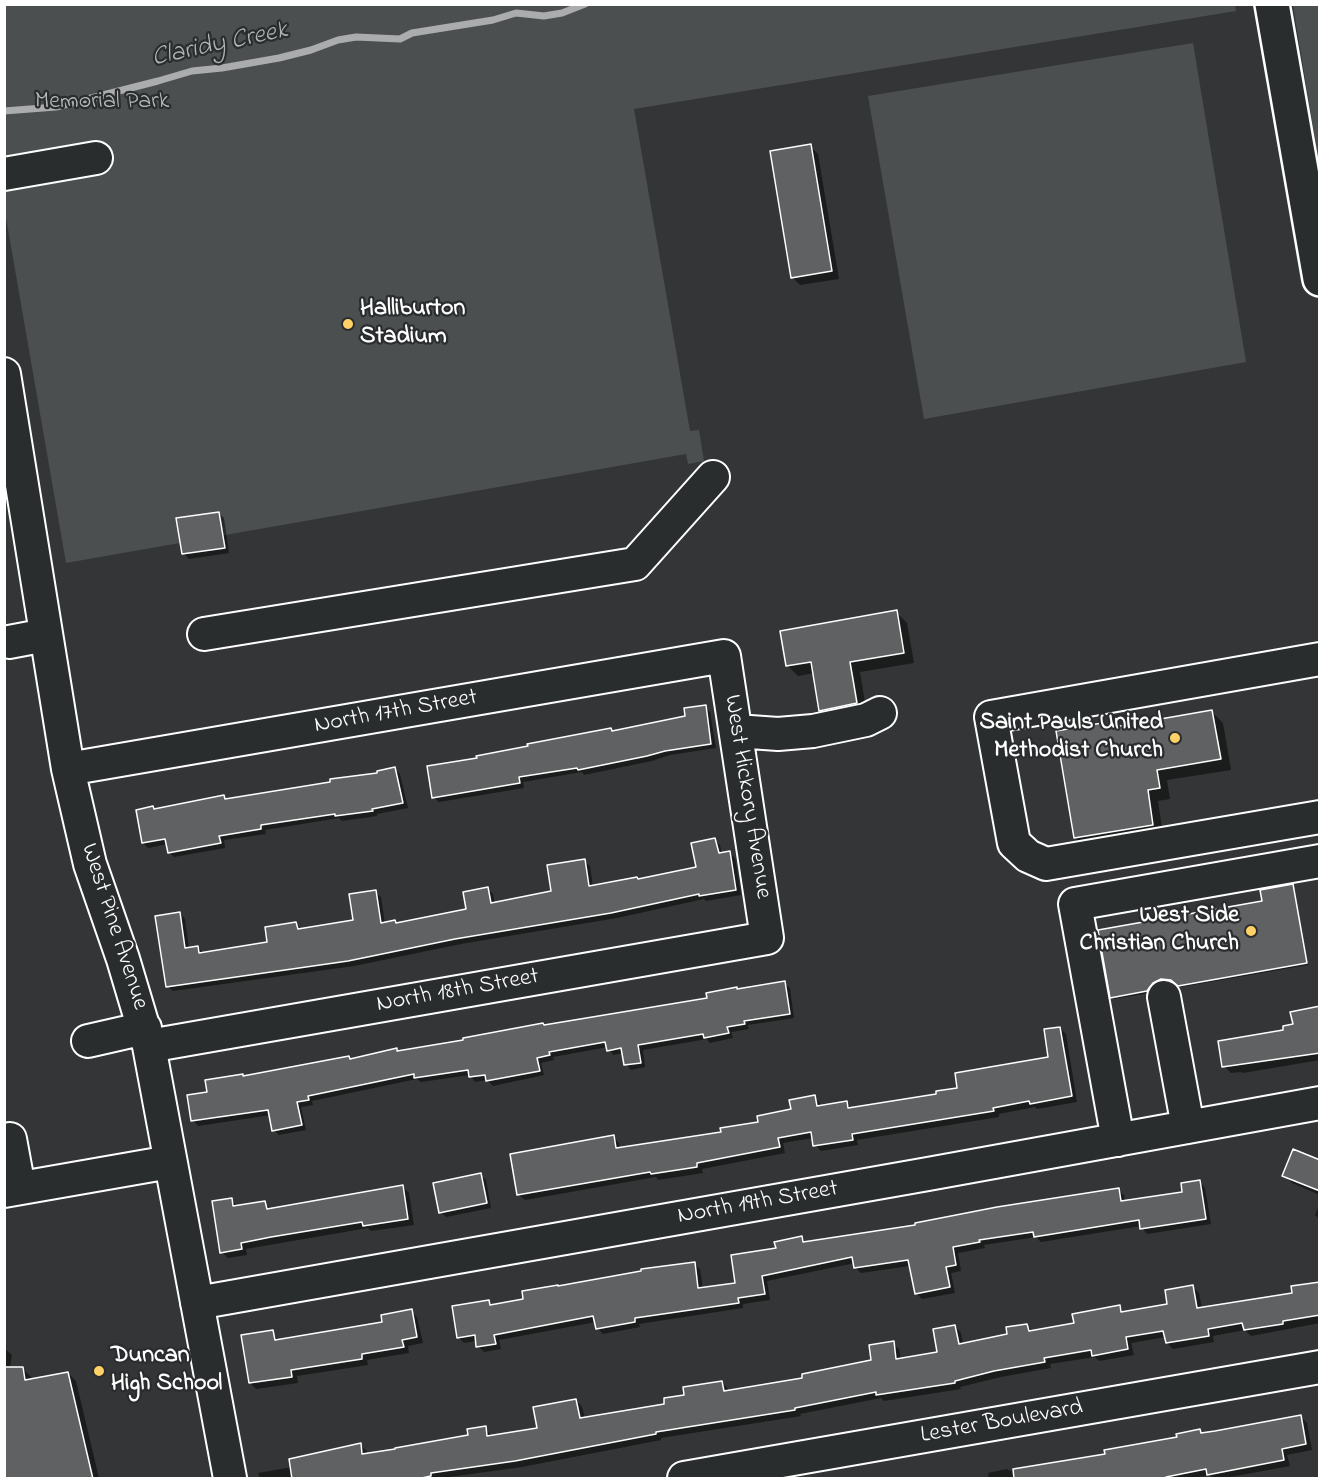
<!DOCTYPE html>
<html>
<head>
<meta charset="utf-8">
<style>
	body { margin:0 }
	#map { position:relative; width:1324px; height:1483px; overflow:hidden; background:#333536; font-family:"Indie Flower",sans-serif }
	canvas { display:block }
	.frame { position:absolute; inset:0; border:6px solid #fff; pointer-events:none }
</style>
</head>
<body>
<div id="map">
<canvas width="1324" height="1483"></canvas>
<div class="frame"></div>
</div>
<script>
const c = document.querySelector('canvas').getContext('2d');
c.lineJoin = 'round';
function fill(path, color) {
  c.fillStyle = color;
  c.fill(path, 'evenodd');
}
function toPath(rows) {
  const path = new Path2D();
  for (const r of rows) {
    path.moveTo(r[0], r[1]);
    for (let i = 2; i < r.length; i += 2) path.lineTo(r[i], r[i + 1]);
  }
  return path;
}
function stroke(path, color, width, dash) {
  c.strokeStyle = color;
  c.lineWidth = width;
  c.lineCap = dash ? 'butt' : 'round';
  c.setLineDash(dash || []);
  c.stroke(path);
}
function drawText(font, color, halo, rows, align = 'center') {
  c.font = font + ' "Indie Flower",sans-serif';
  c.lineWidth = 4.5;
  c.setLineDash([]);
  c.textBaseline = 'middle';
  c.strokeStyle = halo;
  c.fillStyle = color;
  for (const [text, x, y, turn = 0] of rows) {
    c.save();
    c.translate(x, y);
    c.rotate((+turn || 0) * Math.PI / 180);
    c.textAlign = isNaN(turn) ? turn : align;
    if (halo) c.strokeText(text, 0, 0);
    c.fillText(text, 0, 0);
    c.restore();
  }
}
fill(toPath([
	[1235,4,1236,11,634,109,690,431,699,430,704,461,688,464,686,454,66,563,5,212,4,5],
	[1293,5,1319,5,1319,163],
	[1193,43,1246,362,924,419,868,96]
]), '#4c4f50');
fill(toPath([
	[810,146,818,154,839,279,800,285,792,277],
	[219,513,224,518,229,553,189,559,184,554],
	[896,612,907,623,914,663,860,672,867,714,831,722,821,711,814,673,798,676,787,665],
	[705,707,710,712,716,748,670,755,652,761,584,775,582,772,523,782,524,788,439,802,433,797,478,759,687,717],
	[1212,712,1223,723,1231,770,1167,780,1170,799,1158,801,1163,835,1086,848,1075,838,1102,724,1107,729],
	[395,769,400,774,408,808,377,814,377,816,342,821,339,818,265,830,266,834,224,840,225,848,174,857,169,852,168,844,148,848,143,843,153,808,155,810,223,797,227,800,379,774],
	[715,840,720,845,722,854,730,853,735,858,741,895,706,901,704,899,617,918,461,944,354,966,173,991,167,986,180,913,185,919,189,949,198,947,204,953,269,943,296,923,301,929,355,921,375,892,381,897,385,924,395,922,397,924,468,910,487,888,493,894,495,904,553,893,584,861,590,866,593,887,639,881,697,868],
	[1292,886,1294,888,1308,965,1181,987,1174,982,1164,981,1155,985,1149,993,1114,999,1112,997],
	[784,983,790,988,794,1018,748,1025,749,1029,731,1032,733,1038,710,1043,707,1039,643,1050,645,1067,631,1070,626,1064,624,1053,613,1055,608,1047,553,1057,554,1060,541,1063,544,1075,493,1086,487,1080,475,1082,470,1075,421,1082,417,1079,312,1101,313,1105,301,1107,306,1130,279,1135,274,1130,271,1115,198,1126,193,1120,209,1093,244,1077,349,1057,352,1060,397,1050,398,1052,709,999,738,990],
	[1320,1008,1320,1060,1243,1073,1241,1072,1231,1073,1224,1066,1285,1032],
	[1060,1028,1066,1034,1077,1102,1037,1109,1035,1107,999,1114,999,1117,857,1140,858,1145,821,1151,815,1145,813,1138,783,1143,785,1153,702,1169,703,1173,658,1180,656,1177,525,1200,519,1195,614,1137,619,1143,620,1149,722,1133,760,1123,793,1110,814,1097,820,1103,821,1107,846,1103,852,1108,938,1095,958,1089,1049,1059],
	[1320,1161,1320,1195,1292,1183,1284,1175],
	[480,1175,486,1180,491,1208,446,1217,441,1212],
	[1200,1182,1205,1188,1211,1224,1147,1234,1141,1226,1041,1242,1036,1237,984,1245,985,1248,958,1253,961,1271,951,1273,955,1293,922,1299,916,1293,910,1266,861,1273,855,1267,855,1263,767,1281,770,1300,743,1304,743,1308,639,1324,640,1327,603,1334,597,1328,596,1322,499,1340,501,1349,484,1352,478,1346,477,1341,464,1343,458,1337,489,1301,493,1306,694,1263,700,1269,703,1289,737,1284,777,1249,801,1238,806,1243,917,1226,1118,1190,1124,1195,1125,1202,1184,1193],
	[403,1187,409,1193,414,1225,371,1231,368,1228,246,1249,247,1255,228,1258,222,1252,231,1200,239,1207,265,1203,271,1209],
	[1320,1203,1320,1219,1315,1215],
	[1320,1283,1320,1323,1251,1336,1245,1330,1213,1336,1214,1342,1173,1349,1167,1343,1166,1337,1131,1343,1134,1355,1099,1361,1095,1357,1050,1364,1051,1368,1001,1377,960,1387,961,1389,884,1401,881,1398,800,1414,801,1416,661,1438,661,1440,522,1467,442,1478,260,1478,258,1473,292,1467,360,1445,367,1451,367,1455,470,1436,485,1428,492,1436,539,1429,576,1400,582,1407,585,1418,666,1405,722,1382,728,1389,728,1392,804,1380,872,1361,893,1343,899,1349,901,1360,939,1354,955,1326,961,1333,963,1345,1009,1335,1027,1325,1033,1332,1076,1324,1119,1307,1125,1313,1169,1305,1193,1287,1199,1293,1202,1309,1294,1294],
	[411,1311,417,1317,423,1343,408,1346,409,1353,367,1360,368,1365,297,1376,298,1383,256,1389,250,1383,272,1331,279,1341,384,1324],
	[4,1348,12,1355,10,1368,23,1369,31,1377,31,1380,68,1373,76,1381,99,1478,4,1478],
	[1300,1416,1307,1423,1312,1450,1287,1455,1290,1466,1225,1478,1213,1478,1210,1475,1193,1478,987,1478,989,1478,988,1473,1007,1469,1010,1471,1106,1455,1178,1439,1200,1431,1203,1434]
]), '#0007');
stroke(toPath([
	[4,111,56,107,158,81,192,71,222,68,279,58,311,50,338,40,356,37,400,39,412,33,493,20,516,13,544,16,562,13,585,4]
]), '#abacad', 7);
const building = toPath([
	[811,144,832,271,791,278,770,151,811,144],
	[219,512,225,548,182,554,176,518,219,512],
	[897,610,904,653,850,662,857,703,819,711,811,662,786,666,780,631,897,610],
	[706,705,711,744,665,751,647,756,578,770,577,768,519,777,520,783,432,798,427,766,477,758,476,756,528,746,527,744,611,728,612,731,685,716,684,708,706,705],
	[1212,710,1221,759,1157,770,1160,788,1148,790,1153,825,1074,838,1056,731,1102,723,1103,729,1212,710],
	[395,767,403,803,372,809,373,811,335,816,335,814,261,825,261,829,219,836,221,843,168,853,165,839,142,843,136,810,153,806,154,809,224,795,225,799,293,788,330,782,330,779,377,773,377,771,395,767],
	[715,838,719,853,730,851,736,890,699,896,699,894,611,913,455,939,348,961,166,987,155,916,180,912,185,948,198,946,199,953,267,942,265,927,296,922,298,929,353,920,349,894,376,890,381,923,395,920,396,923,466,909,463,892,488,887,491,903,551,891,547,865,585,859,589,886,637,877,638,879,696,867,691,843,715,838],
	[1293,884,1307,963,1178,986,1171,980,1161,979,1153,983,1147,991,1110,998,1098,930,1262,901,1260,890,1293,884],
	[785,981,790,1014,744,1021,745,1024,727,1027,729,1033,704,1038,703,1034,638,1045,641,1063,624,1065,621,1048,607,1051,605,1042,549,1052,550,1055,537,1058,540,1071,486,1081,485,1075,469,1077,468,1070,414,1078,414,1074,308,1096,309,1100,297,1102,302,1125,272,1131,268,1110,191,1121,187,1095,207,1092,205,1080,243,1074,243,1076,349,1056,350,1059,397,1048,397,1051,463,1040,463,1038,543,1023,544,1025,707,998,706,993,737,987,737,989,785,981],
	[1320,1006,1320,1053,1222,1067,1218,1041,1283,1030,1283,1026,1293,1024,1290,1012,1320,1006],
	[1060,1027,1072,1096,1030,1104,1029,1101,993,1108,994,1111,852,1134,853,1140,813,1146,811,1132,778,1138,780,1147,697,1163,697,1167,651,1174,650,1172,517,1195,510,1154,614,1135,616,1148,721,1132,720,1128,758,1122,757,1116,791,1109,789,1100,815,1095,817,1106,847,1101,848,1108,936,1094,936,1091,957,1088,955,1073,1048,1057,1044,1029,1060,1027],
	[1293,1149,1320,1160,1320,1191,1282,1176,1293,1149],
	[481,1173,487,1203,439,1213,433,1183,481,1173],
	[1200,1180,1206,1219,1140,1229,1139,1220,1034,1237,1033,1232,979,1240,980,1242,953,1247,956,1265,946,1267,950,1287,915,1294,908,1260,854,1268,852,1257,762,1276,765,1294,738,1298,739,1303,635,1318,635,1322,596,1329,593,1316,494,1335,496,1344,476,1347,475,1335,457,1338,452,1306,489,1300,490,1305,523,1299,522,1291,558,1285,558,1286,641,1271,641,1269,695,1262,698,1288,735,1283,731,1255,776,1248,774,1242,802,1236,803,1242,915,1225,915,1223,997,1207,1119,1188,1121,1201,1182,1192,1181,1183,1200,1180],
	[403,1185,408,1219,363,1226,362,1222,271,1237,241,1243,242,1249,220,1253,212,1201,232,1198,233,1206,265,1201,267,1209,403,1185],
	[1320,1282,1320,1315,1283,1321,1283,1324,1244,1330,1242,1323,1208,1329,1209,1336,1166,1343,1163,1331,1126,1337,1128,1349,1092,1356,1091,1350,1044,1358,1045,1362,994,1371,955,1381,955,1383,876,1395,876,1392,795,1408,795,1410,656,1432,656,1434,515,1461,431,1473,431,1476,417,1479,292,1479,289,1459,361,1443,362,1454,395,1449,395,1448,468,1435,467,1429,486,1426,487,1436,537,1428,533,1407,576,1399,580,1418,664,1404,664,1398,684,1395,683,1387,722,1381,724,1391,802,1378,802,1374,871,1360,869,1345,894,1341,896,1359,937,1352,933,1329,955,1325,959,1344,1007,1334,1006,1327,1027,1324,1029,1331,1074,1323,1072,1314,1120,1305,1121,1312,1167,1304,1165,1290,1193,1285,1197,1308,1292,1293,1291,1286,1320,1282],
	[412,1309,417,1337,402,1340,404,1347,362,1354,362,1359,291,1370,292,1377,249,1383,241,1335,273,1330,275,1340,382,1322,381,1315,412,1309],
	[4,1367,23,1367,25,1380,68,1372,93,1479,4,1479,4,1367],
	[1301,1415,1306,1444,1282,1449,1284,1460,1207,1475,1206,1469,1166,1477,1166,1479,1014,1479,1013,1469,1105,1454,1104,1450,1177,1437,1176,1434,1200,1429,1201,1433,1215,1431,1301,1415]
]);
fill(building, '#5f6162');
stroke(building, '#fff', 1.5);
const minor = toPath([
	[4,174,96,158],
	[4,374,68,769,90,864,123,959,149,1046,230,1478],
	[204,634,635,564,713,477],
	[9,642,46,635],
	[1320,659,991,717,1014,843,1028,856,1046,864,1320,817],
	[736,731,778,734,813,731,866,720,880,713],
	[68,769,724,656,767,938,149,1046],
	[1164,997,1188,1127],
	[88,1041,145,1028],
	[10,1139,19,1188],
	[1118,1140,1075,904,1320,861],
	[4,1191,170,1162],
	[197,1303,928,1174,1320,1103],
	[684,1478,1320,1367]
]);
const major = toPath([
	[1272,4,1320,279]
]);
stroke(minor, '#fff', 36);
stroke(major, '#fff', 38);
stroke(minor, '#2a2d2e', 32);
stroke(major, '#2a2d2e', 33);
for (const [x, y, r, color] of [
	[348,324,6,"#ffd166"],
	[1175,738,6,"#ffd166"],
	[1251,931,6,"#ffd166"],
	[99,1371,6,"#ffd166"]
]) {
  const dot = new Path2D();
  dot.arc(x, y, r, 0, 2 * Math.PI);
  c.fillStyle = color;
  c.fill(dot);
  stroke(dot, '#2a2d2e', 2);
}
drawText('24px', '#b7b9b9', '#2a2d2e', [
	["Memorial Park",102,103]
]);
drawText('bold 24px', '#fff', '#2a2d2e', [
	["Halliburton",360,310],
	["Stadium",360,338],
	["Saint Pauls United",1163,724,"right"],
	["Methodist Church",1163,752,"right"],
	["West Side",1239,917,"right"],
	["Christian Church",1239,945,"right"],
	["Duncan",111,1357],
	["High School",111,1385]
], 'left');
drawText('24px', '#fff', '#2a2d2e', [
	["North 17th Street",396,713,-10],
	["West Hickory Avenue",746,797,81],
	["West Pine Avenue",113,927,72],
	["North 18th Street",458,992,-10],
	["North 19th Street",758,1204,-10],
	["Lester Boulevard",1002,1423,-10]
]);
drawText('italic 26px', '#b2b3b4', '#2a2d2e', [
	["Claridy Creek",220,46,-12]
]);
</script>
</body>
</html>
